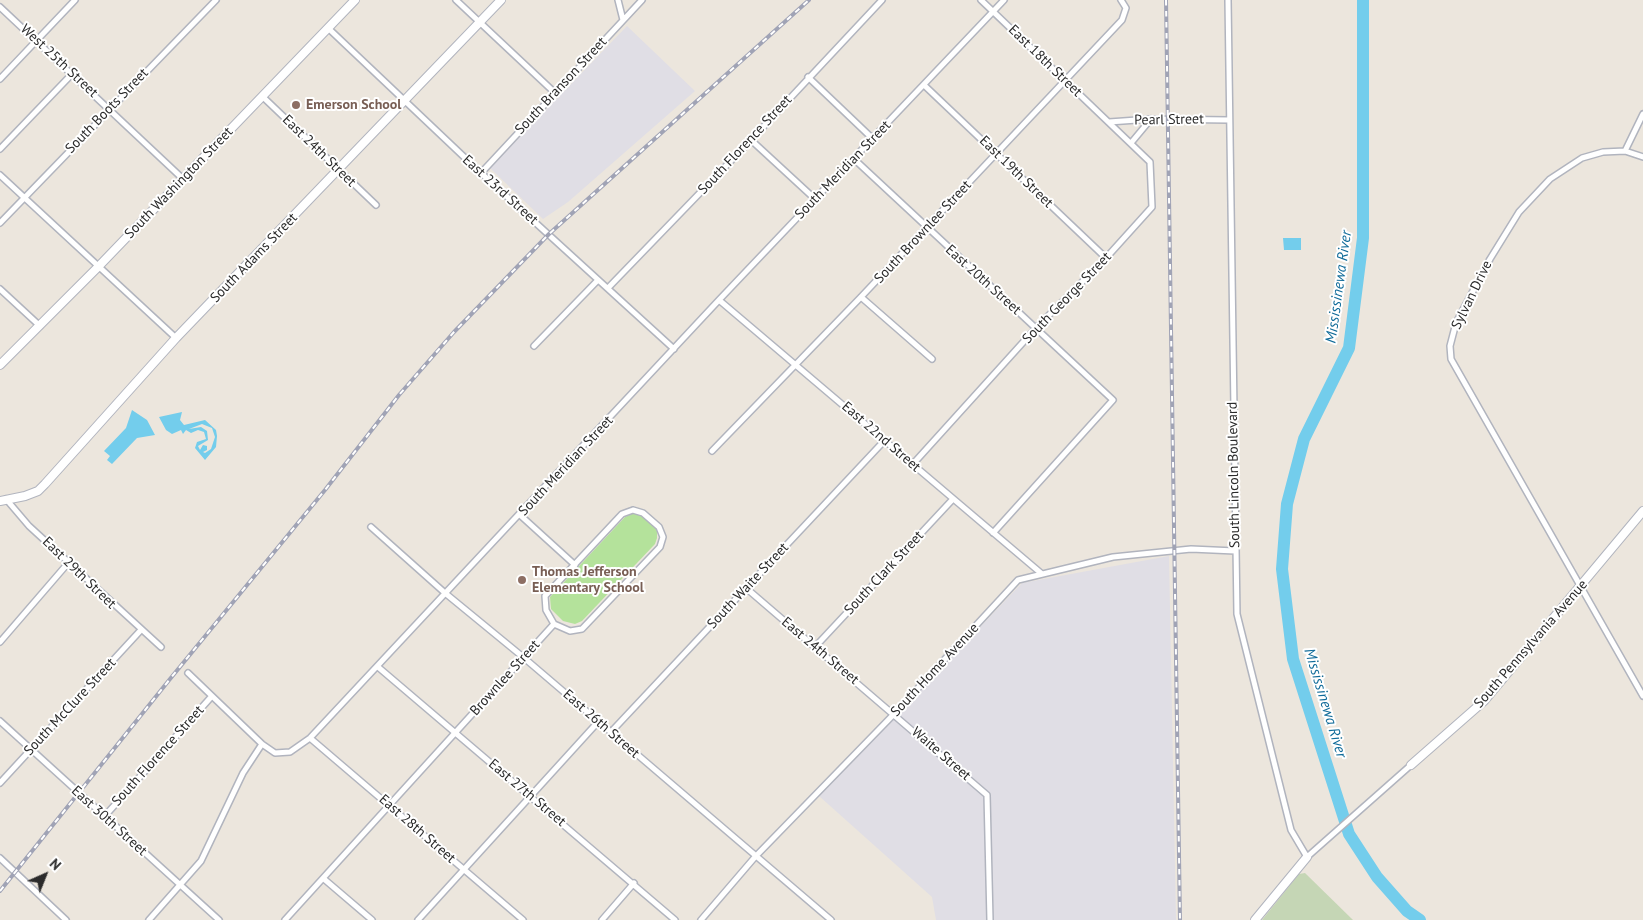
<!DOCTYPE html>
<html>
<head>
<meta charset="utf-8">
<style>
	body { margin:0 }
	#map { position:relative; width:1643px; height:920px; overflow:hidden; background:#ece6dd; font-family:"PT Sans",sans-serif }
	canvas { display:block }
	.north { position:absolute; left:20px; top:850px; width:50px; height:50px; -webkit-text-stroke:4px #fff; paint-order:stroke; rotate:44deg; font-size:14px; font-weight:700; line-height:20px; text-align:center; color:#2b2b2b }
	.north::after { content:''; display:block; margin:auto; width:18px; height:22px; background:#2b2b2b; clip-path:polygon(50% 0,100% 100%,50% 72%,0 100%) }
</style>
</head>
<body>
<div id="map">
<canvas width="1643" height="920"></canvas>
<div class="north">N</div>
</div>
<script>
const c = document.querySelector('canvas').getContext('2d');
c.lineJoin = 'round';
function fill(path, color) {
  c.fillStyle = color;
  c.fill(path, 'evenodd');
}
function toPath(rows) {
  const path = new Path2D();
  for (const r of rows) {
    path.moveTo(r[0], r[1]);
    for (let i = 2; i < r.length; i += 2) path.lineTo(r[i], r[i + 1]);
  }
  return path;
}
function stroke(path, color, width, dash) {
  c.strokeStyle = color;
  c.lineWidth = width;
  c.lineCap = dash ? 'butt' : 'round';
  c.setLineDash(dash || []);
  c.stroke(path);
}
function drawText(font, color, halo, rows, align = 'center') {
  c.font = font + ' "PT Sans",sans-serif';
  c.lineWidth = 4;
  c.setLineDash([]);
  c.textBaseline = 'middle';
  c.strokeStyle = halo;
  c.fillStyle = color;
  for (const [text, x, y, turn = 0] of rows) {
    c.save();
    c.translate(x, y);
    c.rotate((+turn || 0) * Math.PI / 180);
    c.textAlign = isNaN(turn) ? turn : align;
    if (halo) c.strokeText(text, 0, 0);
    c.fillText(text, 0, 0);
    c.restore();
  }
}
fill(toPath([
	[627,26,695,91,568,202,543,219,490,168],
	[1169,556,1176,920,936,920,932,897,819,796,1022,583]
]), '#e0dee5');
fill(toPath([
	[633,513,640,514,657,528,657,538,655,544,582,621,575,624,563,621,551,609,550,597,625,517]
]), '#b4e29b');
fill(toPath([
	[1305,873,1353,920,1262,920,1299,874]
]), '#c5d6b5');
fill(toPath([
	[1301,238,1301,250,1284,250,1283,238],
	[132,410,147,420,155,435,137,438,112,464,107,460,110,456,104,451,126,428],
	[182,412,180,420,184,425,205,420,216,430,217,436,216,447,205,460,195,448,197,442,206,439,204,432,198,430,191,433,186,430,183,434,181,430,172,434,166,430,159,417],
	[202,424,212,428,215,437,211,449,205,453,203,452,207,450,207,446,203,445,200,450,198,446,208,440,207,431,201,427,189,429]
]), '#73cdec');
stroke(toPath([
	[1363,0,1363,238,1349,348,1304,439,1287,504,1282,569,1293,659,1349,834,1377,877,1407,911,1420,920]
]), '#73cdec', 12);
const street = toPath([
	[456,0,554,92],
	[618,0,623,20],
	[1228,0,1237,614,1291,830,1307,857,1411,765],
	[0,7,182,178],
	[328,28,481,173,674,349],
	[808,77,873,139],
	[0,79,75,0],
	[925,86,1106,258],
	[263,97,376,205],
	[1109,122,1151,119,1229,120],
	[751,140,815,199],
	[1131,143,1151,119],
	[0,149,72,74],
	[1625,151,1643,114],
	[1643,157,1625,151,1603,152,1582,158,1550,179,1519,212,1490,259,1456,323,1450,346,1451,359,1643,696],
	[854,159,1113,400,993,533],
	[481,173,642,0],
	[0,175,176,338],
	[0,223,216,0],
	[608,288,751,140,882,0],
	[0,289,40,326],
	[861,297,932,359],
	[719,300,1042,574],
	[534,346,598,280],
	[712,451,861,297,1122,20,1126,8,1121,0],
	[913,464,1036,328,1106,258,1152,207,1150,162,981,0],
	[6,499,29,526,161,647],
	[633,510,643,513,659,527,663,537,660,547,582,629,570,631,554,624,546,610,545,596,622,514,633,510],
	[520,515,575,565],
	[371,527,445,593,523,657,831,920],
	[746,588,987,795,990,920],
	[0,642,69,562],
	[815,647,953,499],
	[378,667,675,920],
	[188,673,262,744,275,753,290,752,310,738,719,300,1004,0],
	[0,721,219,920],
	[611,732,885,440],
	[310,738,523,920],
	[0,783,140,631],
	[104,817,212,696],
	[0,858,66,920],
	[324,879,372,920],
	[149,920,201,861,243,773,262,744],
	[285,920,554,624],
	[418,920,598,722],
	[602,920,634,883],
	[701,920,755,857,895,713,1018,580,1113,557,1191,549,1235,551]
]);
const secondary = toPath([
	[0,365,99,266,355,0],
	[0,501,25,496,38,491,45,484,176,338,501,0],
	[1411,765,1484,701,1643,511],
	[1255,920,1307,857]
]);
stroke(street, '#b1b4be', 8);
stroke(secondary, '#b1b4be', 10);
stroke(street, '#fff', 5);
stroke(secondary, '#fff', 8);
const rail = toPath([
	[1166,0,1180,920],
	[0,891,170,679,325,490,399,395,454,332,549,234,809,0]
]);
stroke(rail, '#a0a3b5', 4);
stroke(rail, '#fff', 2, [5.5]);
for (const [x, y, r, color] of [
	[296,105,5,"#8d6e63"],
	[522,580,5,"#8d6e63"]
]) {
  const dot = new Path2D();
  dot.arc(x, y, r, 0, 2 * Math.PI);
  c.fillStyle = color;
  c.fill(dot);
  stroke(dot, '#fff', 2);
}
drawText('14px', '#2b2b2b', '#fff', [
	["West 25th Street",59,61,43],
	["East 18th Street",1045,61,44],
	["South Branson Street",561,86,-47],
	["South Boots Street",107,111,-46],
	["Pearl Street",1169,120,-1],
	["South Florence Street",745,145,-47],
	["East 24th Street",319,151,44],
	["South Meridian Street",843,170,-46],
	["East 19th Street",1016,172,44],
	["South Washington Street",179,183,-46],
	["East 23rd Street",500,190,42],
	["South Brownlee Street",923,232,-47],
	["South Adams Street",254,258,-46],
	["East 20th Street",983,280,42],
	["Sylvan Drive",1472,295,-64],
	["South George Street",1067,298,-46],
	["East 22nd Street",881,437,41],
	["South Meridian Street",566,466,-47],
	["South Lincoln Boulevard",1234,475,-91],
	["East 29th Street",79,573,44],
	["South Clark Street",884,573,-47],
	["South Waite Street",748,586,-47],
	["South Pennsylvania Avenue",1531,644,-49],
	["East 24th Street",820,651,40],
	["South Home Avenue",935,670,-47],
	["Brownlee Street",505,678,-48],
	["South McClure Street",70,707,-47],
	["East 26th Street",601,724,41],
	["Waite Street",941,754,41],
	["South Florence Street",158,756,-48],
	["East 27th Street",527,793,40],
	["East 30th Street",109,821,42],
	["East 28th Street",417,829,41]
]);
drawText('bold 14px', '#785e54', '#fff', [
	["Emerson School",306,105],
	["Thomas Jefferson",532,572],
	["Elementary School",532,588]
], 'left');
drawText('italic 15px', '#106b99', '#fff', [
	["Mississinewa River",1339,287,-82],
	["Mississinewa River",1325,703,73]
]);
</script>
</body>
</html>
